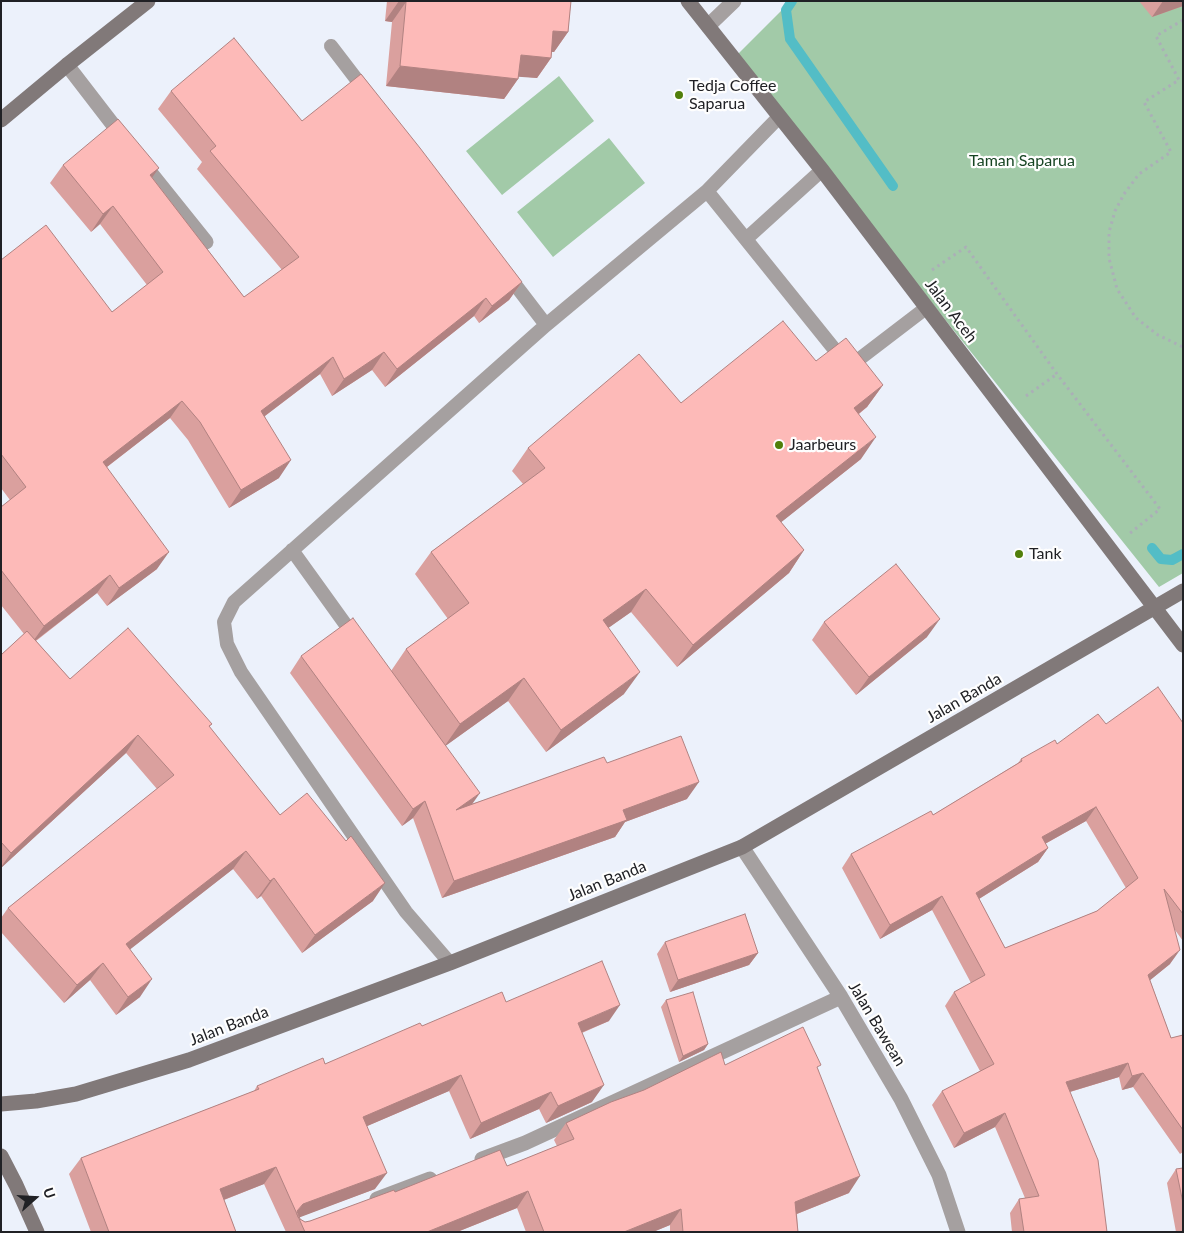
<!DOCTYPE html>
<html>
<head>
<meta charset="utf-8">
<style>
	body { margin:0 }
	#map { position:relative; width:1184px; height:1233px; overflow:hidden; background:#ecf1fb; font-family:Lato,sans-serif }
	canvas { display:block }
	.frame { position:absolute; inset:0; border:2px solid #202125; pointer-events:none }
	.north { position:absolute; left:10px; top:1173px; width:50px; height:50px; -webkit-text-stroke:4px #fefefe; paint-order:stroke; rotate:71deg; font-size:14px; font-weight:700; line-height:20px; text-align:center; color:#202125 }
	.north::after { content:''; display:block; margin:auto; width:18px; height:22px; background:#202125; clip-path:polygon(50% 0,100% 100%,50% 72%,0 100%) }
</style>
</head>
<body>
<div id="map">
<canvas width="1184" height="1233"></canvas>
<div class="frame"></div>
<div class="north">U</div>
</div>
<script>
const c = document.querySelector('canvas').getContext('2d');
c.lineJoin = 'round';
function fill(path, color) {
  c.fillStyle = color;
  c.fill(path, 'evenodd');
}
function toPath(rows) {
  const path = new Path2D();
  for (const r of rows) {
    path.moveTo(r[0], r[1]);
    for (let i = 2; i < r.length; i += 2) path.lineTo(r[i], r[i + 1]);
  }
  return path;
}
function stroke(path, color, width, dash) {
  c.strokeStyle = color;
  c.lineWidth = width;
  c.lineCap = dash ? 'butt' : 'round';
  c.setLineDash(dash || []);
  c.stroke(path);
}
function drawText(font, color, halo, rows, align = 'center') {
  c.font = font + ' Lato,sans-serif';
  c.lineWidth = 4.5;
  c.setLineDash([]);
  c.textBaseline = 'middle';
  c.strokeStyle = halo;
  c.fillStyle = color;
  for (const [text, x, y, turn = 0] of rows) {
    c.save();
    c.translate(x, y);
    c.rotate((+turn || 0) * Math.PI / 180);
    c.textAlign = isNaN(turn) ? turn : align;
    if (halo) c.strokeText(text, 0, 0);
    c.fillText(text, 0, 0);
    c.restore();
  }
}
fill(toPath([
	[791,1,1183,1,1183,573,1159,587,735,57],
	[559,76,594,121,502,195,466,151],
	[609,138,645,183,553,257,517,212]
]), '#a2caa8');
stroke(toPath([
	[792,1,786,10,790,39,893,186],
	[1152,548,1161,559,1172,560,1183,554]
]), '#53bdc6', 10);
stroke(toPath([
	[1183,20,1156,36,1179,80,1144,102,1171,152,1139,174,1124,194,1115,211,1109,232,1109,258,1117,289,1136,318,1158,335,1183,347],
	[932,270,966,247,1057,374,1160,509,1129,534],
	[1026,396,1057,374]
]), '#abafb7', 3, [2.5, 4]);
stroke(toPath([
	[331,46,367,93],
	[707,191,839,355,847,359,858,360,926,308],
	[746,239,822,170],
	[507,274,546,325],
	[292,550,356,639],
	[450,963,406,912,241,672,227,644,224,622,234,602,546,325,707,191,779,117]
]), '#a5a0a0', 14);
stroke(toPath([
	[708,26,734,1],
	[67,65,124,139],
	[141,161,206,242],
	[742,847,841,997,901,1099,939,1175,958,1232],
	[482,1159,525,1143,841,997],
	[377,1199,430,1179]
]), '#a5a0a0', 15);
stroke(toPath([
	[688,1,822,170,1183,645],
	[1,120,67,65,148,1],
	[1,1104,36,1101,76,1094,189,1060,450,963,742,847,1183,591],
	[1,1156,16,1185,37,1232]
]), '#817979', 15);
fill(toPath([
	[387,1,571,1,568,32,554,52,552,52,551,58,537,78,519,76,518,79,504,99,386,86,392,22,385,21],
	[1139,1,1183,1,1183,6,1152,17],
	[171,91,302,121,522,282,509,300,479,323,474,316,385,387,372,370,332,396,320,374,265,416,279,478,229,508,188,440,170,418,107,467,157,569,107,606,97,593,36,641,70,679,212,724,209,727,280,815,373,901,302,953,261,896,257,899,233,869,130,949,140,997,116,1015,90,980,64,1003,1,932,1,918,8,908,157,789,126,753,1,868,1,655,24,634,1,605,1,507,10,500,1,488,1,260,112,312,147,285,100,224,91,232,50,183,63,165,152,177,244,297,282,270,197,169,202,162,158,109],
	[816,361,883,385,867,407,859,414,861,459,781,522,804,550,789,573,677,667,631,612,608,628,624,694,546,752,508,701,445,746,471,804,607,763,687,799,625,822,615,837,442,898,413,818,402,826,290,673,301,656,391,671,406,649,448,619,415,574,431,552,523,484,512,471,528,448,681,403],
	[824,622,927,637,856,695,812,640],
	[1183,723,1183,941,1175,930,1170,964,1150,980,1171,1038,1183,1035,1183,1152,1180,1154,1133,1087,1122,1090,1119,1077,1070,1092,1107,1232,1012,1232,1010,1213,1019,1199,1025,1198,995,1127,954,1148,932,1105,942,1091,980,1071,945,1006,954,992,971,983,932,910,880,939,842,868,851,854,933,815,1018,763,1021,759,1106,724],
	[1086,821,1126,888,1097,911,1005,948,979,899,1038,862,1048,848,1045,844],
	[665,942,758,953,749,965,670,992,657,954],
	[666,1000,708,1044,704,1050,679,1062,661,1007],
	[506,1002,609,1021,582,1033,592,1102,546,1123,539,1109,470,1139,449,1091,367,1126,375,1189,299,1217,300,1219,305,1222,310,1221,395,1192,507,1166,557,1146,554,1140,566,1123,725,1065,818,1069,849,1193,797,1214,798,1232,670,1232,670,1225,653,1232,526,1232,517,1208,457,1232,286,1232,264,1184,224,1200,236,1232,91,1232,69,1174,81,1158,254,1091,257,1086,325,1064,422,1026],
	[1183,1168,1183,1232,1176,1232,1167,1183,1176,1169]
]), '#daa09e');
fill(toPath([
	[399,1,406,2,392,22,385,21],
	[1163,1,1183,1,1183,6,1152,17],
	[553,31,568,32,554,52,539,51],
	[521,55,551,58,537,78,507,76],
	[400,66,518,79,504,99,386,86],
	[159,168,146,186,150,175],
	[113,206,100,224,91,232,103,214],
	[522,282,509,300,479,323,492,306],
	[486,298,474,316,385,387,397,369],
	[384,352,372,370,332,396,344,379],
	[333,357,320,374,249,428,261,411],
	[883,385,867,407,838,430,854,408],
	[182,401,170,418,90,480,103,462],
	[876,437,861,459,760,539,776,516],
	[291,460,279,478,229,508,241,490],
	[804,550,789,573,677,667,693,645],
	[169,552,157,569,107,606,119,588],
	[110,575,97,593,31,644,44,626],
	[646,589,631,612,587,643,603,620],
	[940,619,927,637,856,695,869,677],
	[640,672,624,694,546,752,561,730],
	[524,678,508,701,444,747,460,724],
	[138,735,126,753,1,868,1,867,11,853],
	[699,782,687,799,625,822,615,837,442,898,454,881,623,810],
	[480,793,468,810,456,810],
	[425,801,413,818,402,826,413,809],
	[1096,807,1086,821,1032,851,1042,837],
	[1048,848,1038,862,966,907,976,893],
	[246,851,233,869,114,962,126,944],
	[274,878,261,896,257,899,270,881],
	[385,883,373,901,302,953,315,935],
	[942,896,932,910,880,939,890,925],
	[1180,950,1170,964,1138,990,1148,975],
	[758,953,749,965,670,992,678,980],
	[103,963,90,980,64,1003,77,985],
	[152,979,140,997,116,1015,128,997],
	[620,1005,609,1021,566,1039,578,1023],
	[708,1044,704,1050,679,1062,683,1056],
	[1128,1063,1119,1077,1056,1096,1066,1082],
	[1143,1073,1133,1087,1122,1090,1132,1076],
	[461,1075,449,1091,351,1133,363,1117],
	[604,1085,592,1102,546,1123,558,1106],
	[551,1092,539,1109,470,1139,481,1123],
	[1005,1113,995,1127,954,1148,964,1133],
	[276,1167,264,1184,208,1206,220,1189],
	[387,1173,375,1189,298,1218,296,1213,303,1204],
	[860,1176,849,1193,784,1219,795,1202],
	[528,1191,517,1208,457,1232,427,1232],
	[681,1209,670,1225,653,1232,624,1232]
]), '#b18281');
const building = toPath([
	[400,1,571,1,568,32,553,31,551,58,521,55,518,79,400,66,406,2,400,1],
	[234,38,302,121,361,74,420,148,522,282,492,306,486,298,397,369,384,352,344,379,333,357,261,411,291,460,241,490,200,422,182,401,103,462,169,552,119,588,110,575,44,626,1,570,1,507,26,487,1,454,1,260,46,225,112,312,163,272,113,206,103,214,63,165,118,119,159,168,150,175,244,297,299,257,210,151,216,146,171,91,234,38],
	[783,321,816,361,846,338,883,385,854,408,876,437,776,516,804,550,693,645,646,589,603,620,640,672,561,730,524,678,460,724,406,649,469,603,431,552,545,468,528,448,639,354,681,403,783,321],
	[896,564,940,619,869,677,824,622,896,564],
	[353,618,480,793,456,810,604,757,607,763,681,736,699,782,623,810,627,820,454,881,425,801,413,809,301,656,353,618],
	[128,628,212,724,209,726,280,815,307,793,346,841,351,836,385,883,315,935,274,878,270,881,246,851,126,944,152,979,128,997,103,963,77,985,8,908,174,775,138,735,11,853,1,842,1,655,27,631,70,679,128,628],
	[1158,687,1183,723,1183,914,1164,889,1180,950,1148,975,1171,1038,1183,1035,1183,1130,1143,1073,1132,1076,1128,1063,1066,1082,1098,1160,1107,1232,1024,1232,1019,1199,1039,1196,1005,1113,964,1133,942,1091,994,1064,954,992,985,975,942,896,890,925,851,854,931,811,933,815,1022,761,1021,759,1055,740,1057,744,1098,714,1106,724,1158,687],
	[1096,807,1138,878,1097,911,1005,948,976,893,1048,848,1042,837,1096,807],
	[745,914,758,953,678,980,665,942,745,914],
	[602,961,620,1005,578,1023,604,1085,558,1106,551,1092,481,1123,461,1075,363,1117,387,1173,303,1204,297,1211,300,1219,305,1222,310,1221,394,1190,395,1192,500,1150,507,1166,574,1139,566,1123,611,1102,644,1090,721,1052,725,1065,803,1027,821,1065,817,1067,860,1176,795,1202,798,1232,683,1232,681,1209,624,1232,544,1232,528,1191,427,1232,305,1232,276,1167,220,1189,236,1232,109,1232,81,1158,259,1089,257,1086,323,1058,325,1064,420,1023,422,1026,502,992,506,1002,602,961],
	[693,992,708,1044,683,1056,666,1000,693,992],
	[1183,1168,1183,1203,1176,1169,1183,1168]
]);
fill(building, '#fdbab8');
stroke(building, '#b18281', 1);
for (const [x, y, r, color] of [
	[679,95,5,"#517f0b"],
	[779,445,5,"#517f0b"],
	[1019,554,5,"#517f0b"]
]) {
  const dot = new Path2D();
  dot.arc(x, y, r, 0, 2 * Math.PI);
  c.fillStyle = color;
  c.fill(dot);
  stroke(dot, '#fefefe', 2);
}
drawText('16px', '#202125', '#fefefe', [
	["Tedja Coffee",689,86],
	["Saparua",689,104],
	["Jaarbeurs",789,445],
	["Tank",1029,554]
], 'left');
drawText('16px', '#164422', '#fefefe', [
	["Taman Saparua",1022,161]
]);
drawText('16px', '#202125', '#fefefe', [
	["Jalan Aceh",951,311,53],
	["Jalan Banda",964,698,-30],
	["Jalan Banda",607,881,-22],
	["Jalan Bawean",877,1024,59],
	["Jalan Banda",229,1026,-21]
]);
</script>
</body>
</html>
